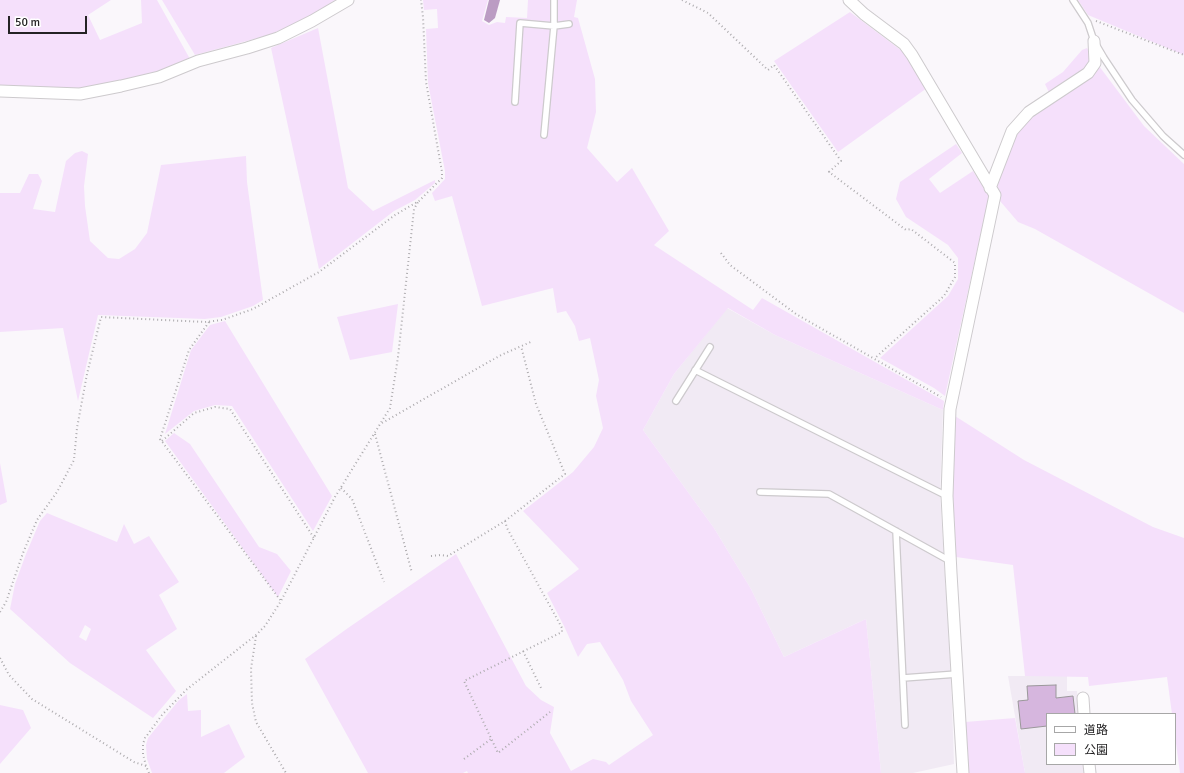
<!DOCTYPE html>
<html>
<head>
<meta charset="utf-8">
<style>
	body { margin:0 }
	#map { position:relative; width:1184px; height:773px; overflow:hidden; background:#faf7fb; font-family:Signika,"Noto Sans JP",sans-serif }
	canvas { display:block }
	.legend { position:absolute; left:1046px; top:713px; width:130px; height:52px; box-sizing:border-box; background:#fff; border:1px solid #a7a7a7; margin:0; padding:5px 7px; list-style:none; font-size:12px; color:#242324 }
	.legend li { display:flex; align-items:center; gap:8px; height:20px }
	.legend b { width:20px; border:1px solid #a7a7a7 }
	.scale { position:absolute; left:8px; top:16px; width:79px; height:18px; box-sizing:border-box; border:2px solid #242324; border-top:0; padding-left:5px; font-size:12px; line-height:14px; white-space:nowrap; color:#242324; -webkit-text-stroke:3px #fff; paint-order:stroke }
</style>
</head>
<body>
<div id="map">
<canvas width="1184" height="773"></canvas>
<ul class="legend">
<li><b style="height:5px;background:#fff"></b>道路</li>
<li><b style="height:11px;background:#f5e0fb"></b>公園</li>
</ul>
<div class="scale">50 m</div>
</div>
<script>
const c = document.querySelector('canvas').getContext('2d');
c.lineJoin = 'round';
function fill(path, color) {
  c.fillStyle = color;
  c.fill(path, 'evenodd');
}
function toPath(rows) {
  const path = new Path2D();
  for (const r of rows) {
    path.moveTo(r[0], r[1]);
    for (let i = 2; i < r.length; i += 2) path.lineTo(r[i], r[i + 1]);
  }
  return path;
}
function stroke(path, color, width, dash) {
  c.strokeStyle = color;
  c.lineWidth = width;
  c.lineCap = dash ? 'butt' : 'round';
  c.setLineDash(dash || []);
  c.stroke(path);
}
fill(toPath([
	[727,308,775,335,943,410,940,493,951,675,954,764,913,773,881,773,866,619,784,657,751,589,714,528,643,430,674,374],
	[1008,676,1067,676,1067,691,1077,691,1079,714,1047,714,1047,764,1083,764,1084,773,1025,773]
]), '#f1eaf4');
fill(toPath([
	[0,0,111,0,88,15,100,40,142,23,141,0,157,0,190,59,158,72,121,82,79,89,0,86],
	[162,0,335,0,310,17,269,35,195,55],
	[423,0,488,0,482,21,489,25,497,22,505,23,506,17,527,18,528,0,577,0,574,17,578,18,595,79,596,112,587,148,617,182,632,168,669,231,654,245,753,310,762,298,944,401,943,410,775,335,728,308,674,374,643,430,714,528,751,589,784,657,866,619,881,773,468,773,467,771,463,773,368,773,305,659,348,628,456,554,526,686,541,700,554,707,550,733,571,771,593,759,606,762,609,765,653,735,631,701,623,680,600,642,587,644,578,657,564,626,547,593,579,569,523,511,573,472,594,447,603,428,596,396,599,380,590,338,579,341,575,326,566,311,557,313,553,288,482,306,452,196,435,201,432,193,445,179,445,171,428,83,426,29,438,28,437,9,424,10],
	[1078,0,1184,0,1184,55,1088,15],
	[850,12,910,57,927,88,838,152,774,61],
	[318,28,348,188,373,211,435,180,435,183,415,200,394,211,319,269,271,48],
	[1087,48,1099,66,1144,126,1184,164,1184,313,1035,229,1018,222,1000,201,1001,194,995,185,1015,132,1031,115,1053,101,1045,84,1063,72,1082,50],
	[956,144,962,153,929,179,940,193,973,171,989,196,945,396,934,388,880,358,948,296,958,279,958,258,948,245,906,217,896,199,900,182],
	[82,151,88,154,84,186,85,206,90,241,108,258,119,259,135,249,147,233,161,165,246,156,247,182,263,300,253,306,221,317,205,319,98,315,78,401,63,328,0,332,0,193,20,193,29,174,38,174,42,181,33,209,55,212,66,161,75,153],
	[398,304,392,352,350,360,337,317],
	[225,321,332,496,313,531,232,406,215,405,194,411,165,434,191,350,210,325],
	[955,416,1024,460,1153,527,1184,538,1184,773,1180,773,1175,736,1175,714,1172,714,1167,677,1089,686,1088,677,1025,676,1013,565,956,557,953,496],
	[174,433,190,444,259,547,277,554,291,571,278,597,165,441],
	[0,463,7,502,0,505],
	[47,513,117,542,124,524,134,544,149,536,179,582,159,595,177,629,146,650,176,691,153,718,70,663,10,609,15,584,26,554,40,521],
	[85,625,91,629,86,641,79,637],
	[187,694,188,711,201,710,201,737,229,724,245,757,224,773,152,773,147,759,146,745,148,738,179,700],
	[0,705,23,710,31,728,0,764],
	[1015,718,1025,773,968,773,965,722]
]), '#f5e0fb');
fill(toPath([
	[489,0,500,0,495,18,489,23,484,20]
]), '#bb9cc3');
const building = toPath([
	[1056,685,1056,698,1073,696,1075,714,1047,714,1047,726,1021,729,1018,701,1028,700,1027,686,1056,685]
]);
fill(building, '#d6b6de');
stroke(building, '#9b989b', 1);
const service = toPath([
	[1073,0,1088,23,1094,41,1104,58,1132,100,1163,136,1184,155],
	[515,102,520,23,554,26,569,24],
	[544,135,554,26,554,0],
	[695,370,947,496],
	[676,401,710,347],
	[760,492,829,494,950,561],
	[896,531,905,725],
	[903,678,957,674]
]);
const minor = toPath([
	[849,0,864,14,904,44,912,55,995,195,950,409,947,496,951,573,963,773],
	[0,91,80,94,121,86,159,77,198,61,247,48,278,38,312,21,348,0],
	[990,188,1012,131,1029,112,1088,73,1095,63,1094,41],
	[1083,698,1084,714],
	[1089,764,1090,773]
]);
stroke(service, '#cdcacd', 8);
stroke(minor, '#cdcacd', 13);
stroke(toPath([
	[682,0,708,13,768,70,774,65,841,161,829,172,906,230,911,229,955,263,955,277,944,296,875,358],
	[1096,21,1184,55],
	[721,253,730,265,796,314,941,397],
	[209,322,189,350,160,439,281,601],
	[382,423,501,355,533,341],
	[375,434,412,573],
	[162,441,194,413,215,407,230,409,314,538],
	[341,488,352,499,384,582],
	[505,521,507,528,562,628,562,632,464,681,498,753,550,712],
	[431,556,441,555,448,556,505,521,565,474,536,404,521,346],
	[0,612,6,602,23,553,37,520,57,492,74,460,77,428,87,374,101,317,205,322,222,320,253,309,319,272,395,215,419,201,442,178,442,172,426,82,423,17,421,0],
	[256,636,251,669,252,703,256,722,286,773],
	[523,651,541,688],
	[0,658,9,675,32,699,134,762,146,766],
	[464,759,491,739],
	[149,773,146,766,143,754,143,744,145,738,162,715,186,690,256,635,265,626,281,601,335,497,390,408,398,357,414,209,418,202]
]), '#adabae', 2, [1, 3]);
stroke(service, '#fff', 5.5);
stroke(minor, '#fff', 11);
</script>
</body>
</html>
